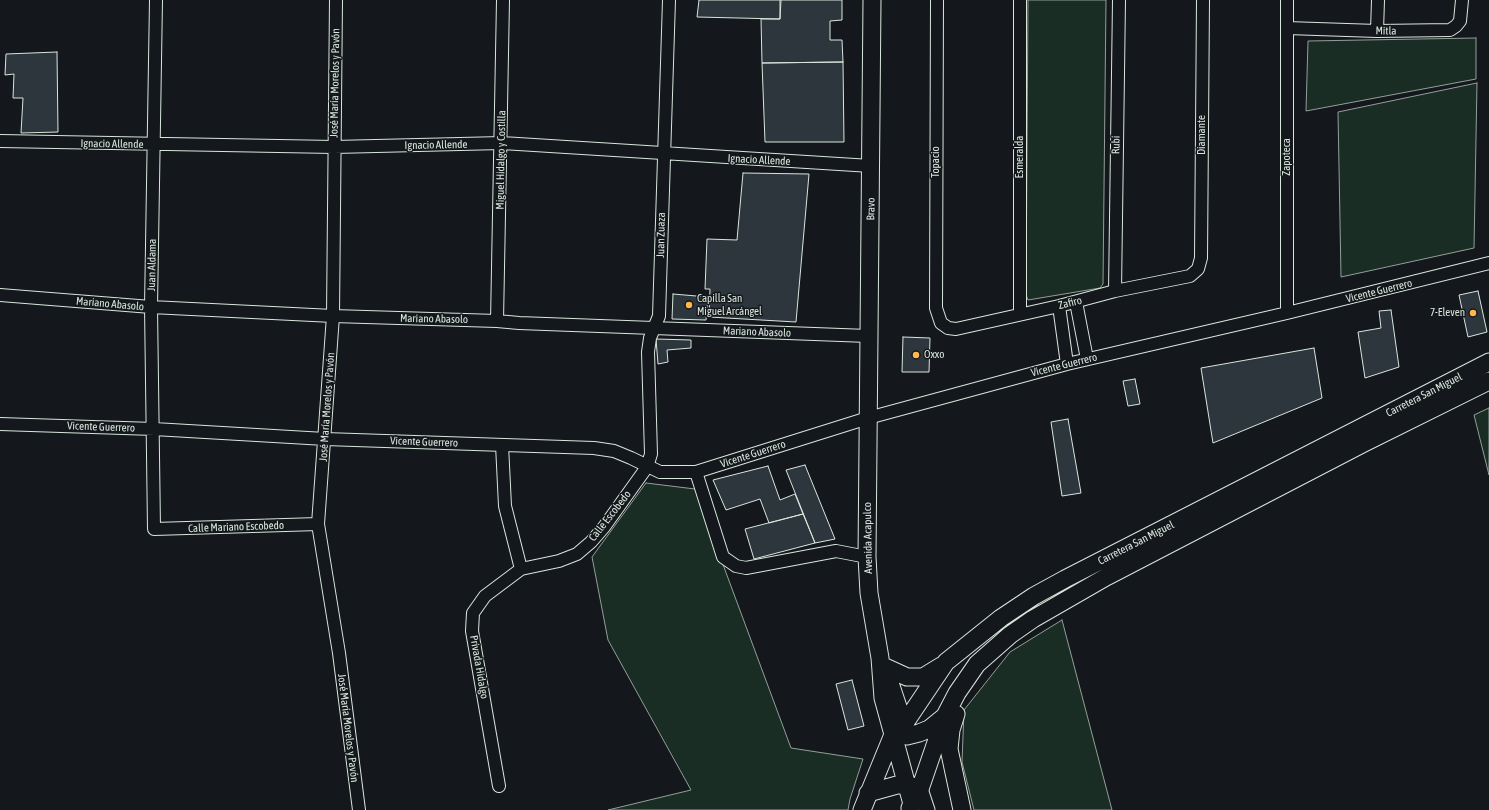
<!DOCTYPE html>
<html>
<head>
<meta charset="utf-8">
<style>
	body { margin:0 }
	canvas { display:block; background:#14181c }
</style>
</head>
<body>
<canvas width="1489" height="810"></canvas>
<script>
const c = document.querySelector('canvas').getContext('2d');
c.lineJoin = 'round';
function fill(path, color) {
  c.fillStyle = color;
  c.fill(path, 'evenodd');
}
function toPath(rows) {
  const path = new Path2D();
  for (const r of rows) {
    path.moveTo(r[0], r[1]);
    for (let i = 2; i < r.length; i += 2) path.lineTo(r[i], r[i + 1]);
  }
  return path;
}
function stroke(path, color, width, dash) {
  c.strokeStyle = color;
  c.lineWidth = width;
  c.lineCap = dash ? 'butt' : 'round';
  c.setLineDash(dash || []);
  c.stroke(path);
}
function drawText(font, color, halo, rows, align = 'center') {
  c.font = font + ' "Asap Condensed",sans-serif';
  c.lineWidth = 3;
  c.setLineDash([]);
  c.textBaseline = 'middle';
  c.strokeStyle = halo;
  c.fillStyle = color;
  for (const [text, x, y, turn = 0] of rows) {
    c.save();
    c.translate(x, y);
    c.rotate((+turn || 0) * Math.PI / 180);
    c.textAlign = isNaN(turn) ? turn : align;
    if (halo) c.strokeText(text, 0, 0);
    c.fillText(text, 0, 0);
    c.restore();
  }
}
const green = toPath([
	[1028,0,1106,0,1103,284,1100,288,1028,300,1026,295,1028,0],
	[1476,38,1476,79,1306,111,1308,41,1476,38],
	[1477,83,1474,248,1341,277,1338,112,1477,83],
	[1489,408,1489,475,1474,415,1489,408],
	[646,483,695,489,791,748,863,759,850,799,848,810,608,810,691,790,608,640,592,557,646,483],
	[1062,620,1112,810,974,810,962,762,964,710,1010,652,1062,620]
]);
fill(green, '#1a2d24');
stroke(green, '#939e99', 1);
const building = toPath([
	[699,0,780,0,780,19,697,17,699,0],
	[781,0,842,0,842,20,830,21,830,40,842,40,843,62,762,63,761,19,780,19,781,0],
	[57,52,58,132,21,133,23,98,13,98,14,74,5,75,6,54,57,52],
	[843,62,844,142,765,142,762,63,843,62],
	[743,173,809,174,796,322,709,317,710,289,705,289,707,239,737,240,743,173],
	[1478,291,1487,332,1468,337,1459,295,1478,291],
	[673,294,708,297,706,320,672,319,673,294],
	[1391,310,1399,367,1365,378,1358,332,1381,328,1379,311,1391,310],
	[903,337,930,338,929,372,902,372,903,337],
	[656,339,691,340,691,348,667,350,668,362,658,364,656,339],
	[1314,348,1322,398,1213,443,1201,368,1314,348],
	[1135,379,1140,404,1128,406,1123,381,1135,379],
	[1068,419,1081,493,1062,496,1051,422,1068,419],
	[805,465,835,539,815,543,786,470,805,465],
	[768,466,780,500,795,494,803,514,769,523,760,499,726,510,713,480,768,466],
	[803,514,815,543,754,559,745,529,803,514],
	[852,680,864,726,848,730,836,684,852,680]
]);
fill(building, '#2c363c');
stroke(building, '#d8e6dc', 1);
const minor = toPath([
	[156,0,151,307,154,529,318,524],
	[336,0,333,316,318,524,339,653,359,810],
	[937,0,936,308,941,323,948,328,956,329,1059,306,1115,291,1190,276,1198,269,1201,258,1203,0],
	[1020,0,1020,314],
	[1287,28,1377,31,1450,30,1456,26,1460,21,1462,0],
	[1377,31,1378,0],
	[0,141,334,147,502,143,871,166],
	[1115,291,1119,0],
	[0,295,151,307,333,316,497,321,519,323,868,336],
	[1076,302,1087,359],
	[1059,306,1067,364],
	[1287,313,1287,0],
	[497,321,503,0],
	[0,424,154,429,325,439,594,448,614,451,631,458,660,472,696,472,868,418,1067,364,1287,313,1489,263],
	[502,445,505,506,521,569],
	[696,472,723,557,736,566,746,568,836,551,867,557],
	[499,786,472,631,473,613,485,596,521,569,559,561,577,554,591,542,604,527,647,467,651,454,648,352,650,338,659,316,669,0]
]);
const tertiary = toPath([
	[920,789,927,810]
]);
const secondary = toPath([
	[872,0,867,557,869,593,880,658,883,698,912,804],
	[885,667,907,677,923,677,941,666],
	[886,671,906,731],
	[956,714,951,730,949,749,962,810],
	[895,733,907,736,919,733,929,729,945,716],
	[868,793,897,785,908,785,918,788],
	[910,808,920,789,945,716,957,693,977,664,1010,635,1033,619,1106,577,1364,443,1489,381],
	[862,810,894,732,905,723,946,662,1001,618,1034,596,1065,579,1489,362]
]);
stroke(minor, '#d8e6dc', 14);
stroke(tertiary, '#d8e6dc', 17);
stroke(secondary, '#d8e6dc', 19);
stroke(minor, '#14181c', 12);
stroke(tertiary, '#14181c', 15);
stroke(secondary, '#14181c', 17);
for (const [x, y, r, color] of [
	[689,305,4,"#ffb74d"],
	[1473,313,4,"#ffb74d"],
	[916,355,4,"#ffb74d"]
]) {
  const dot = new Path2D();
  dot.arc(x, y, r, 0, 2 * Math.PI);
  c.fillStyle = color;
  c.fill(dot);
  stroke(dot, '#14181c', 1.5);
}
drawText('11px', '#d8e6dc', '#14181c', [
	["Mitla",1386,31,1],
	["José María Morelos y Pavón",335,83,-89],
	["Diamante",1202,135,-90],
	["Ignacio Allende",112,144,1],
	["Ignacio Allende",436,145,-1],
	["Rubí",1116,145,-89],
	["Esmeralda",1020,157,-90],
	["Zapoteca",1287,157,-90],
	["Miguel Hidalgo y Costilla",501,160,-89],
	["Ignacio Allende",759,160,3],
	["Topacio",936,162,-90],
	["Bravo",871,209,-89],
	["Juan Zuaza",661,235,-89],
	["Juan Aldama",152,265,-89],
	["Vicente Guerrero",1379,291,-14],
	["Zafiro",1070,303,-14],
	["Mariano Abasolo",110,304,5],
	["Mariano Abasolo",434,319,1],
	["Mariano Abasolo",757,332,2],
	["Vicente Guerrero",1064,365,-14],
	["Carretera San Miguel",1424,395,-27],
	["José María Morelos y Pavón",327,407,-86],
	["Vicente Guerrero",101,427,2],
	["Vicente Guerrero",424,442,2],
	["Vicente Guerrero",753,454,-18],
	["Calle Escobedo",610,516,-52],
	["Calle Mariano Escobedo",236,527,-2],
	["Avenida Acapulco",868,538,-91],
	["Carretera San Miguel",1136,543,-27],
	["Privada Hidalgo",479,667,80],
	["José María Morelos y Pavón",348,728,83]
]);
drawText('11px', '#d8e6dc', '#14181c', [
	["Capilla San",697,299],
	["Miguel Arcángel",697,312],
	["7-Eleven",1465,313,"right"],
	["Oxxo",924,355]
], 'left');
</script>
</body>
</html>
